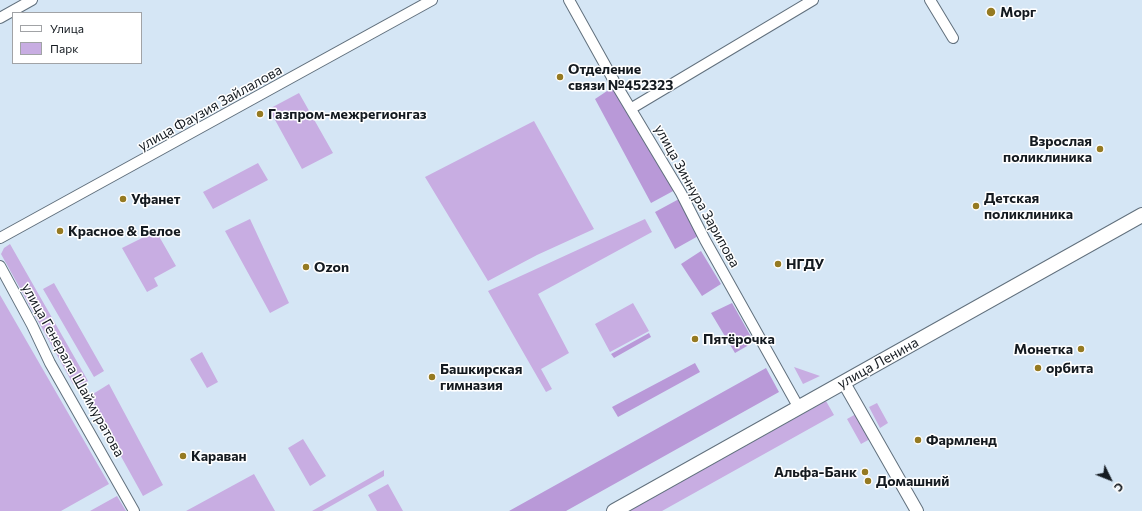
<!DOCTYPE html>
<html>
<head>
<meta charset="utf-8">
<style>
	body { margin:0 }
	#map { position:relative; width:1142px; height:511px; overflow:hidden; background:#d5e6f5; font-family:Commissioner,sans-serif }
	canvas { display:block }
	.legend { position:absolute; left:12px; top:12px; width:130px; height:52px; box-sizing:border-box; background:#fff; border:1px solid #a1a3a6; margin:0; padding:5px 7px; list-style:none; font-size:12px; color:#141a20 }
	.legend li { display:flex; align-items:center; gap:8px; height:20px }
	.legend b { width:20px; border:1px solid #a1a3a6 }
	.north { position:absolute; left:1090px; top:459px; width:40px; height:40px; -webkit-text-stroke:3px #fff; paint-order:stroke; rotate:133deg; font-size:11px; font-weight:700; line-height:16px; text-align:center; color:#141a20 }
	.north::after { content:''; display:block; margin:auto; width:14px; height:18px; background:#141a20; clip-path:polygon(50% 0,100% 100%,50% 72%,0 100%) }
</style>
</head>
<body>
<div id="map">
<canvas width="1142" height="511"></canvas>
<ul class="legend">
<li><b style="height:5px;background:#fff"></b>Улица</li>
<li><b style="height:11px;background:#c8ade2"></b>Парк</li>
</ul>
<div class="north">С</div>
</div>
<script>
const c = document.querySelector('canvas').getContext('2d');
c.lineJoin = 'round';
function fill(path, color) {
  c.fillStyle = color;
  c.fill(path, 'evenodd');
}
function toPath(rows) {
  const path = new Path2D();
  for (const r of rows) {
    path.moveTo(r[0], r[1]);
    for (let i = 2; i < r.length; i += 2) path.lineTo(r[i], r[i + 1]);
  }
  return path;
}
function stroke(path, color, width, dash) {
  c.strokeStyle = color;
  c.lineWidth = width;
  c.lineCap = dash ? 'butt' : 'round';
  c.setLineDash(dash || []);
  c.stroke(path);
}
function drawText(font, color, halo, rows, align = 'center') {
  c.font = font + ' Commissioner,sans-serif';
  c.lineWidth = 3;
  c.setLineDash([]);
  c.textBaseline = 'middle';
  c.strokeStyle = halo;
  c.fillStyle = color;
  for (const [text, x, y, turn = 0] of rows) {
    c.save();
    c.translate(x, y);
    c.rotate((+turn || 0) * Math.PI / 180);
    c.textAlign = isNaN(turn) ? turn : align;
    if (halo) c.strokeText(text, 0, 0);
    c.fillText(text, 0, 0);
    c.restore();
  }
}
fill(toPath([
	[299,93,333,153,302,169,269,109],
	[534,121,594,229,537,255,488,281,425,177],
	[258,163,268,180,213,209,203,192],
	[250,219,289,303,270,313,225,231],
	[645,219,652,232,538,294,569,353,541,369,552,389,546,392,488,291],
	[156,231,176,266,154,278,158,286,147,292,122,248],
	[10,244,88,381,78,386,73,384,1,254,4,248],
	[54,283,104,371,94,377,43,289],
	[0,295,109,484,61,511,0,511],
	[633,303,649,331,610,352,595,324],
	[202,352,218,382,207,388,190,359],
	[794,367,820,376,803,384],
	[109,384,163,485,143,496,88,397],
	[826,401,834,415,662,511,629,511],
	[877,403,888,423,880,428,869,407],
	[856,414,870,439,861,444,847,419],
	[303,439,326,476,310,486,288,448],
	[384,470,384,476,322,511,312,511],
	[254,474,275,511,186,511],
	[388,484,403,511,377,511,368,495],
	[117,496,126,511,90,511]
]), '#c8ade2');
fill(toPath([
	[613,87,675,190,651,203,595,99],
	[679,199,700,235,675,249,655,212],
	[701,251,721,284,702,296,681,264],
	[732,303,754,342,735,353,711,313],
	[649,333,651,337,614,358,611,354],
	[695,363,700,372,618,417,612,407],
	[766,368,779,392,566,511,509,511]
]), '#b999d8');
const minor = toPath([
	[569,0,614,81,681,193,705,240,799,408],
	[930,0,953,38],
	[0,18,32,0],
	[632,108,813,0],
	[0,238,432,0],
	[0,266,32,325,50,363,134,511]
]);
const tertiary = toPath([
	[844,383,917,511]
]);
const secondary = toPath([
	[614,511,1142,215]
]);
stroke(minor, '#61707d', 12);
stroke(tertiary, '#61707d', 14);
stroke(secondary, '#61707d', 16);
stroke(minor, '#fff', 10);
stroke(tertiary, '#fff', 12);
stroke(secondary, '#fff', 14);
for (const [x, y, r, color] of [
	[991,12,5,"#957a22"],
	[560,77,4,"#957a22"],
	[260,114,4,"#957a22"],
	[1100,149,4,"#957a22"],
	[123,199,4,"#957a22"],
	[976,206,4,"#957a22"],
	[60,231,4,"#957a22"],
	[778,264,4,"#957a22"],
	[306,267,4,"#957a22"],
	[695,339,4,"#957a22"],
	[1081,349,4,"#957a22"],
	[1038,368,4,"#957a22"],
	[432,377,4,"#957a22"],
	[918,440,4,"#957a22"],
	[183,456,4,"#957a22"],
	[865,472,4,"#957a22"],
	[868,481,4,"#957a22"]
]) {
  const dot = new Path2D();
  dot.arc(x, y, r, 0, 2 * Math.PI);
  c.fillStyle = color;
  c.fill(dot);
  stroke(dot, '#fff', 1.5);
}
drawText('bold 14px', '#141a20', '#fff', [
	["Морг",1000,12],
	["Отделение",568,69],
	["связи №452323",568,85],
	["Газпром-межрегионгаз",268,114],
	["Взрослая",1092,141,"right"],
	["поликлиника",1092,157,"right"],
	["Детская",984,198],
	["поликлиника",984,214],
	["Уфанет",131,199],
	["Красное & Белое",68,231],
	["НГДУ",786,264],
	["Ozon",314,267],
	["Пятёрочка",703,339],
	["Монетка",1073,349,"right"],
	["орбита",1046,368],
	["Башкирская",440,369],
	["гимназия",440,385],
	["Фармленд",926,440],
	["Караван",191,456],
	["Альфа-Банк",857,472,"right"],
	["Домашний",876,481]
], 'left');
drawText('14px', '#141a20', '#fff', [
	["улица Фаузия Зайлалова",210,108,-29],
	["улица Зиннура Зарипова",697,196,61],
	["улица Ленина",878,363,-29],
	["улица Генерала Шаймуратова",73,370,61]
]);
</script>
</body>
</html>
